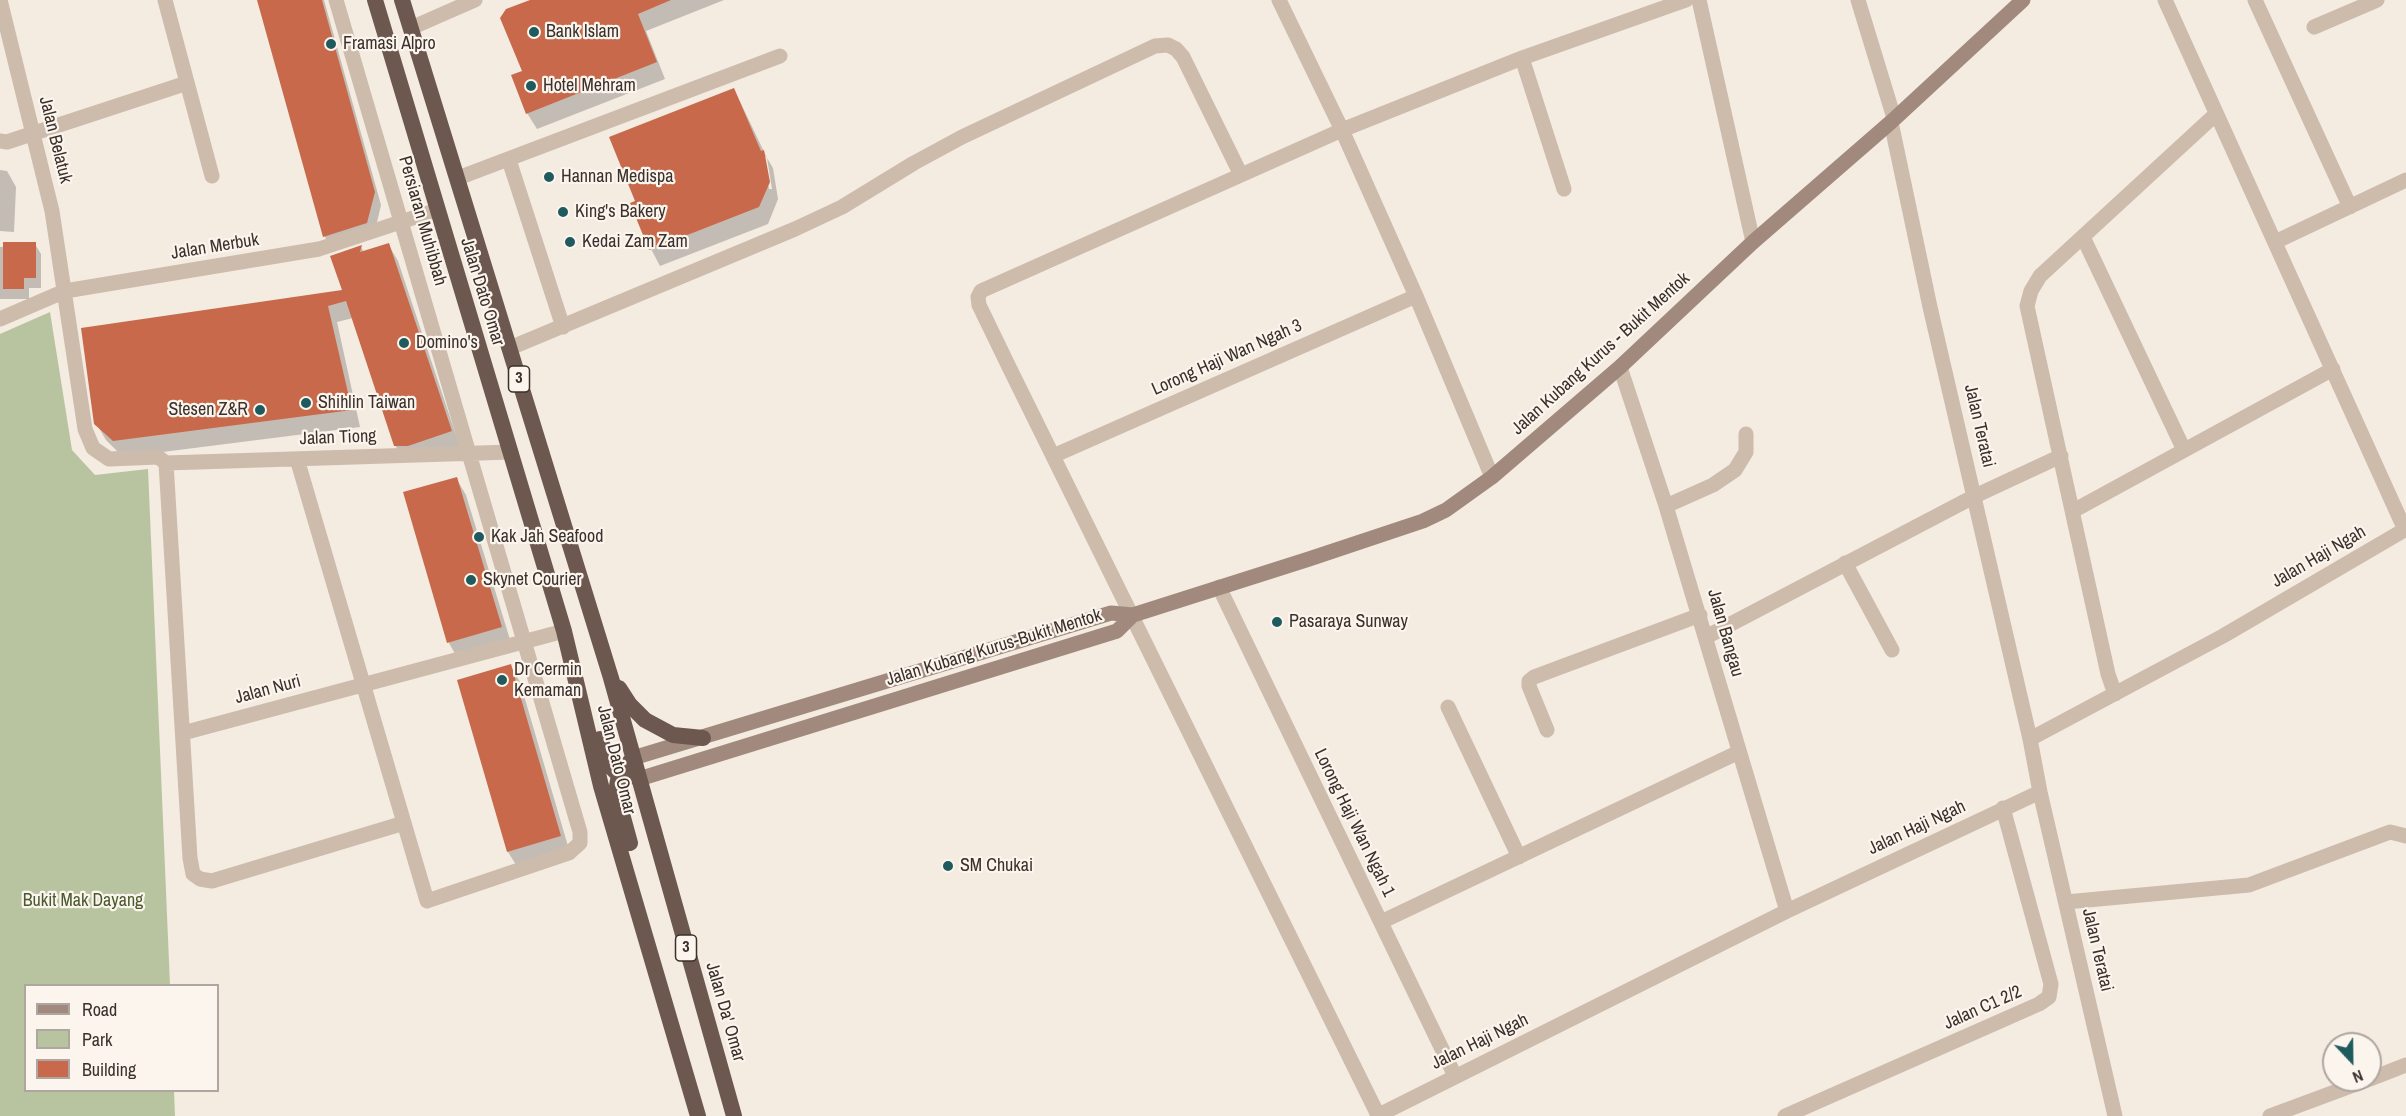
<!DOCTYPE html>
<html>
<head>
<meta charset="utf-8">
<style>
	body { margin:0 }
	#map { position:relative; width:2406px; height:1116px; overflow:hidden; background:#f4ebe1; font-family:"Archivo Narrow",sans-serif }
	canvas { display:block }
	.legend { position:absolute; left:24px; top:984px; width:195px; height:108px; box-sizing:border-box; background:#fbf5ee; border:2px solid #aea6a0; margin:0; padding:8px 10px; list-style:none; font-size:18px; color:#3b302b }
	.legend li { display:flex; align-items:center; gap:12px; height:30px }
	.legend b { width:30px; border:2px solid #aea6a0 }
	.north { position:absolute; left:2322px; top:1032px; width:60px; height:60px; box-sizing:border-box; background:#fbf5ee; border:2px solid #aea6a0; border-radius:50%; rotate:158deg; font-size:16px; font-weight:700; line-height:24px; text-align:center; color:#3b302b }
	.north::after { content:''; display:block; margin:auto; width:21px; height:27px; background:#1f5a5e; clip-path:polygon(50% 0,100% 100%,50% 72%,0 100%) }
</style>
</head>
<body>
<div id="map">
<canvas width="2406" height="1116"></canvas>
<ul class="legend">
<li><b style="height:8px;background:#a18a7d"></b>Road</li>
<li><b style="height:16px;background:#b8c4a0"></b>Park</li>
<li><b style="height:16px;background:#c8694b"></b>Building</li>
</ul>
<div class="north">N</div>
</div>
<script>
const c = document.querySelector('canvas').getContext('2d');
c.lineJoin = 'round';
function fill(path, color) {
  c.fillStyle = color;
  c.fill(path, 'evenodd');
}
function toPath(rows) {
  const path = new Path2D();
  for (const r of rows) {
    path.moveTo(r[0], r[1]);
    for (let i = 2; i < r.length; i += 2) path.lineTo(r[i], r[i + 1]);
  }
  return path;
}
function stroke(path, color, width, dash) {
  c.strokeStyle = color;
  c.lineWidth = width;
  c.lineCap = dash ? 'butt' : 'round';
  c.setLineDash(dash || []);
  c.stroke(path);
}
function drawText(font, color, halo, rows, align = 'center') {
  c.font = font + ' "Archivo Narrow",sans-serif';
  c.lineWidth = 4.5;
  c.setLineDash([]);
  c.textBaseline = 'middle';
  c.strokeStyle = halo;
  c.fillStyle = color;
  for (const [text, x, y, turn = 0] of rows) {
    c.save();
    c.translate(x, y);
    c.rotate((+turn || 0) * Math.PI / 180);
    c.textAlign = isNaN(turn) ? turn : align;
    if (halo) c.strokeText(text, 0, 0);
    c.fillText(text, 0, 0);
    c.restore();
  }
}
fill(toPath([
	[50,312,72,450,95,475,148,469,170,985,26,986,26,1090,174,1091,175,1116,0,1116,0,334]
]), '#b8c4a0');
fill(toPath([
	[259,0,324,0,381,205,374,235,332,249,325,237],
	[534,0,724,0,646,31,665,79,537,129,527,113,524,72],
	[734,89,767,158,763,154,769,189,772,189,767,158,773,168,778,199,768,224,660,266,651,249,632,204,637,202],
	[0,170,7,171,16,187,14,232,0,231],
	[35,244,41,254,41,288,29,288,29,299,0,299,0,247],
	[388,244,398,261,460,447,405,462,395,445,353,318,337,322,360,427,123,457,106,440,96,423,344,291,361,247,364,252],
	[456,478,466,495,511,643,458,659,449,643],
	[511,666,520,682,570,853,518,868,508,852,459,681]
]), '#0003');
fill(toPath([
	[257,0,322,0,375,192,367,223,323,237],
	[530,0,671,0,638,14,657,62,526,114,511,75,522,71,500,18,506,9],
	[734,88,761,151,764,150,770,182,759,207,649,250,630,203,635,201,609,137],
	[3,242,36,242,36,278,24,278,24,289,3,289],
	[389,243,452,431,408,446,394,446,346,301,328,306,352,410,113,441,94,424,81,328,342,290,330,256,362,245,360,252],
	[457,477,502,627,447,643,403,492],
	[511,664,561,836,507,852,457,680]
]), '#c8694b');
stroke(toPath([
	[0,0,52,211,85,429,93,448,109,459,158,457,166,463],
	[165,0,212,176],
	[1279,0,1342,130,1416,296,1492,477],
	[1699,0,1753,242],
	[1858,0,1894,118],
	[2165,0,2405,530],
	[2255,0,2350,207],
	[2314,27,2377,0],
	[411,28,475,0],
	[1522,58,1564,189],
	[1891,122,1930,307,2030,739],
	[0,141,7,142,187,83],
	[509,160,563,327],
	[458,178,780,56],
	[2083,237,2184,450],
	[2275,242,2406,180],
	[0,319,65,291,319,249,437,210],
	[510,348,795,229,842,207,914,163,962,137,1155,46,1168,45,1176,49,1183,57,1241,175],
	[1620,367,1666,506,1787,911],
	[1053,456,1416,296],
	[297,459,427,901,569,853,580,843,580,832,336,0],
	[166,463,190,858,193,874,200,879,212,881,404,823],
	[166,463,511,452],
	[1666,506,1713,485,1735,470,1746,452,1746,434],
	[2073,511,2333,369],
	[1845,563,1892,650],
	[1219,587,1455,1076],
	[1706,637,1975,496,2061,456],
	[2115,694,2108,674,2027,306,2031,291,2040,276,2216,114],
	[1448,707,1519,857],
	[1547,730,1529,686,1529,681,1534,677,1700,615],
	[183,733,564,631],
	[2040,792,2115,1116],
	[2066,902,2249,885,2390,832,2406,836],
	[1381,922,1739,752],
	[2370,1079,2406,1065],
	[1378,1115,1010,369,979,305,978,297,981,291,1342,130,1522,58,1686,0],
	[1377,1116,1787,911,2040,792,2030,739,2223,636,2406,529],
	[1785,1116,2039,1004,2049,997,2051,984,2003,808],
	[2270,1116,2367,1080]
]), '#cdbbac', 15);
stroke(toPath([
	[633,758,1111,613,1133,615,1309,559,1423,521,1446,510,1492,477,1620,367,1753,242,1891,122,2023,0],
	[639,779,1117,631,1133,615]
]), '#a18a7d', 15);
stroke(toPath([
	[375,0,564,631,601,786,698,1116],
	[402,0,611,678,734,1116],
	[619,688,630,705,645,720,673,735,703,738],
	[600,739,611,767,619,775,629,777],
	[630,843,618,799,617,786,619,775,633,758]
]), '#6c584f', 16);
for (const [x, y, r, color] of [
	[534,32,6,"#1f5a5e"],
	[331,44,6,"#1f5a5e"],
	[531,86,6,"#1f5a5e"],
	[549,177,6,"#1f5a5e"],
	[563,212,6,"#1f5a5e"],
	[570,242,6,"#1f5a5e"],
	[404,343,6,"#1f5a5e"],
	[306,403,6,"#1f5a5e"],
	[260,410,6,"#1f5a5e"],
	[479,537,6,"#1f5a5e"],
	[471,580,6,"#1f5a5e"],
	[1277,622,6,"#1f5a5e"],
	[502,680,6,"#1f5a5e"],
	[948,866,6,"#1f5a5e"]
]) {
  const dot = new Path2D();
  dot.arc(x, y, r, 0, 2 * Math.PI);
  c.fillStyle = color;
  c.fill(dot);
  stroke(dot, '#fbf5ee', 2);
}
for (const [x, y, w] of [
	[519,379,21],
	[686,948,21]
]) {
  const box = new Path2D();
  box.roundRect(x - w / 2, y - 13, w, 26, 4.5);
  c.fillStyle = '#fbf5ee';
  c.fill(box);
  stroke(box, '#3b302b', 1.5);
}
drawText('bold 16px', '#3b302b', null, [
	["3",519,379],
	["3",686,948]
]);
drawText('18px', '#3b302b', '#fbf5ee', [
	["Bank Islam",546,32],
	["Framasi Alpro",343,44],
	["Hotel Mehram",543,86],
	["Hannan Medispa",561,177],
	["King's Bakery",575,212],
	["Kedai Zam Zam",582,242],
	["Domino's",416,343],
	["Shihlin Taiwan",318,403],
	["Stesen Z&R",248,410,"right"],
	["Kak Jah Seafood",491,537],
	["Skynet Courier",483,580],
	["Pasaraya Sunway",1289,622],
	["Dr Cermin",514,670],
	["Kemaman",514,691],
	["SM Chukai",960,866]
], 'left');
drawText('18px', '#3b302b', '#fbf5ee', [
	["Jalan Belatuk",55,140,76],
	["Persiaran Muhibbah",422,221,74],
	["Jalan Merbuk",215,247,-9],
	["Jalan Dato Omar",482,292,73],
	["Jalan Kubang Kurus - Bukit Mentok",1601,354,-42],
	["Lorong Haji Wan Ngah 3",1227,358,-24],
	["Jalan Teratai",1979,426,77],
	["Jalan Tiong",338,438,-2],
	["Jalan Haji Ngah",2319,557,-30],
	["Jalan Bangau",1725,633,74],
	["Jalan Kubang Kurus-Bukit Mentok",994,648,-17],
	["Jalan Nuri",268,690,-15],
	["Jalan Dato Omar",616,760,76],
	["Lorong Haji Wan Ngah 1",1354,823,64],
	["Jalan Haji Ngah",1917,828,-25],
	["Jalan Teratai",2097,950,77],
	["Jalan C1 2/2",1983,1008,-24],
	["Jalan Da' Omar",725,1012,74],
	["Jalan Haji Ngah",1480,1042,-26]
]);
drawText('18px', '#4a5a2e', '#fbf5ee', [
	["Bukit Mak Dayang",83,901]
]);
</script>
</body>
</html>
